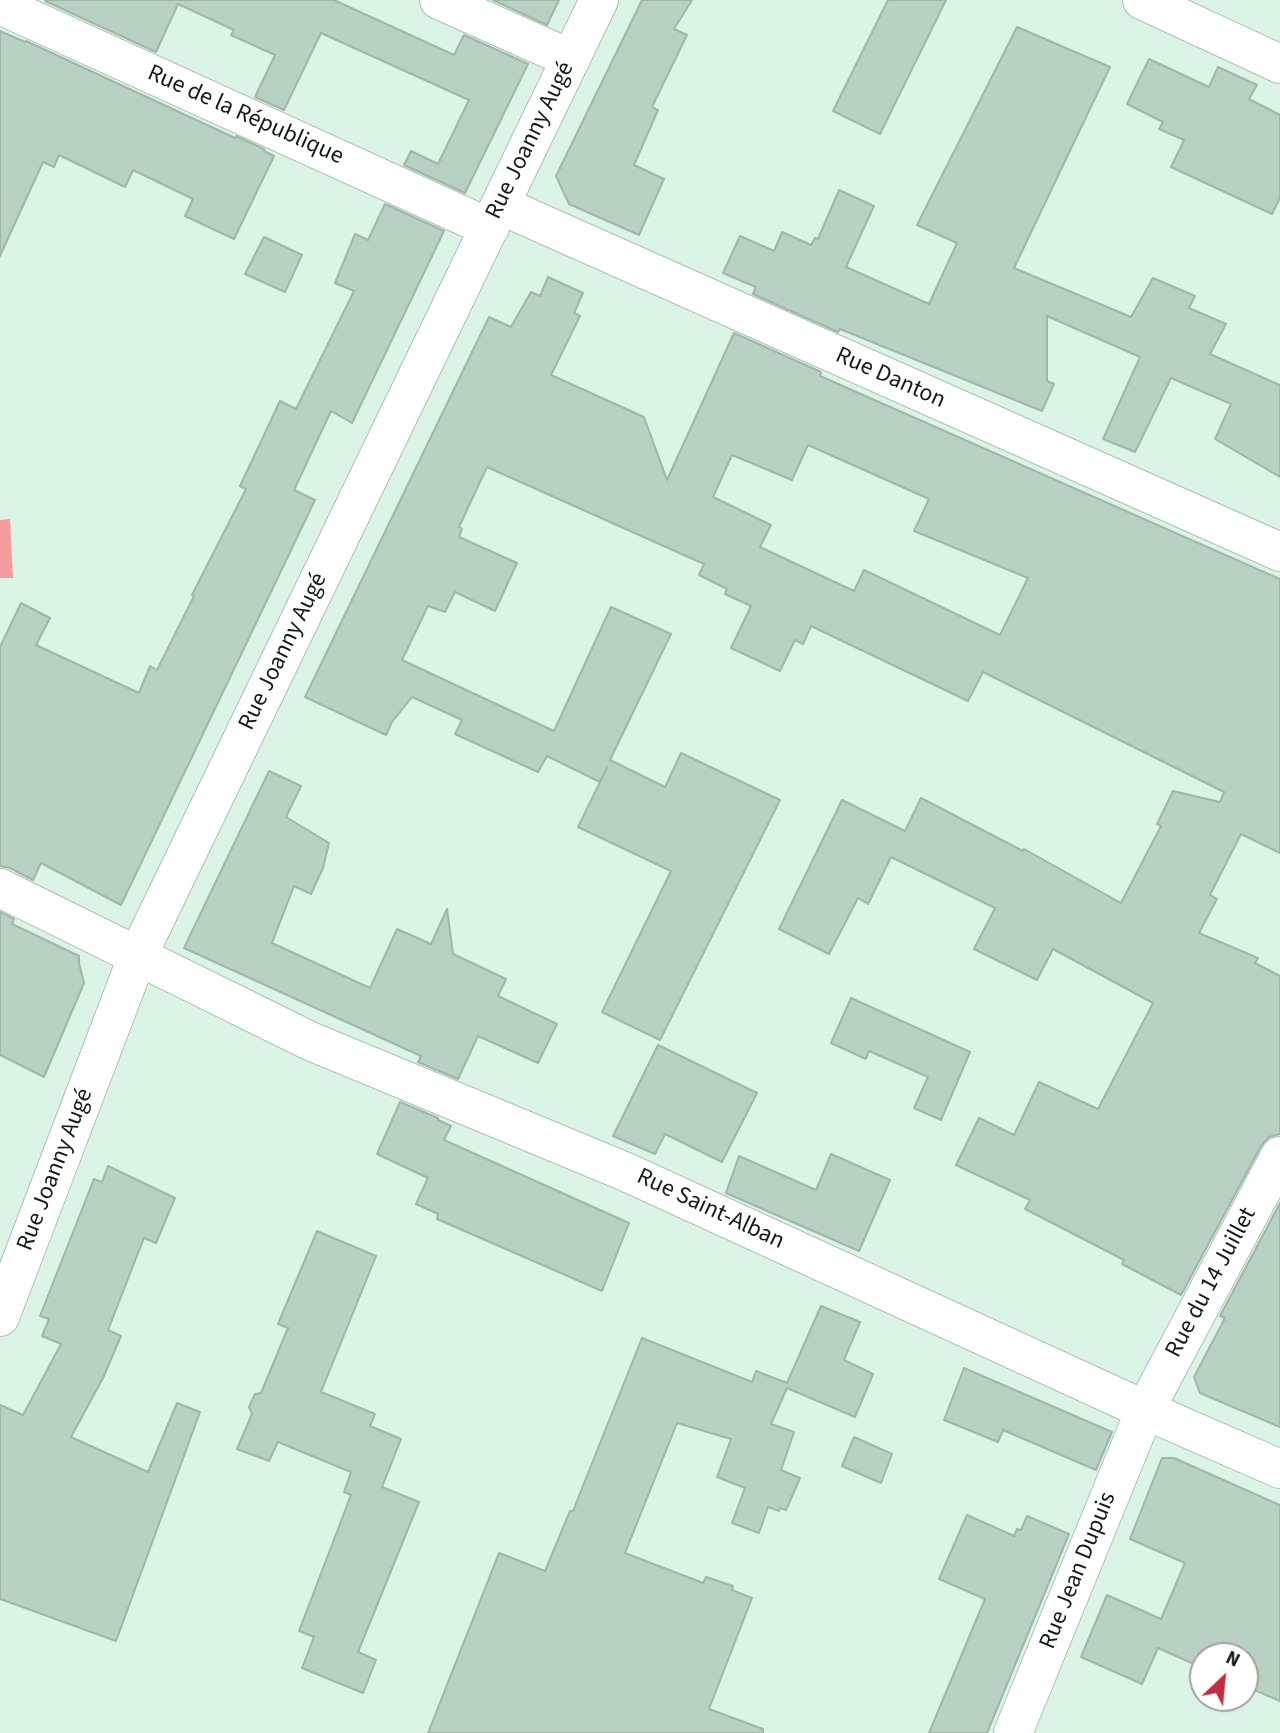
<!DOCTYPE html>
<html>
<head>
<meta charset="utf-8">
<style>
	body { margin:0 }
	#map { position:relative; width:1280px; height:1733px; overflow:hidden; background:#dcf4e5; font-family:"Source Sans 3",sans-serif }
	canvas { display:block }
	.north { position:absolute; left:1189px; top:1642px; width:70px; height:70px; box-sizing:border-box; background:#fff; border:2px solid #a1a4a2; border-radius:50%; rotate:26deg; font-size:19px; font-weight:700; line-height:28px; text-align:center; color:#131b16 }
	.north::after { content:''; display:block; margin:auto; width:24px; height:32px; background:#bf2e40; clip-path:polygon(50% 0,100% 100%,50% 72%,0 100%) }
</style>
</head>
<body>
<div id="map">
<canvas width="1280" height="1733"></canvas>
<div class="north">N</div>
</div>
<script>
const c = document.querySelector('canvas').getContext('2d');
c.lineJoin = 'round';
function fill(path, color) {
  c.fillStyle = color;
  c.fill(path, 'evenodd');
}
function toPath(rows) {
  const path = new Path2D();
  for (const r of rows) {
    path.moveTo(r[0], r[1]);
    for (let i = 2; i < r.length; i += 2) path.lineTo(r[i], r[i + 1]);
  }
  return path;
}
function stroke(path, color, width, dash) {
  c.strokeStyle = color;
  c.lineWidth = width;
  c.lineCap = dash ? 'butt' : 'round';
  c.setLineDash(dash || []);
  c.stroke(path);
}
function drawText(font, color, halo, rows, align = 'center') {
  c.font = font + ' "Source Sans 3",sans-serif';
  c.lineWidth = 6;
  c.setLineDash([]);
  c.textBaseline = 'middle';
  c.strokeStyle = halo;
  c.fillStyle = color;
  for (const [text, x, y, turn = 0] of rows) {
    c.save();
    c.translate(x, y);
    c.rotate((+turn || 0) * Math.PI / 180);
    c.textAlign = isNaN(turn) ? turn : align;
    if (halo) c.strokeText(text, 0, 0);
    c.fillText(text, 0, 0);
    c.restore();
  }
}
fill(toPath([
	[10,519,13,578,0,578,0,520]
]), '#f59d9e');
const building = toPath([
	[45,0,334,0,454,55,464,35,528,64,465,193,404,165,411,151,438,164,469,100,321,33,284,110,255,97,275,55,231,35,234,30,178,4,156,52,45,1,45,0],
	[493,0,559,0,547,25,493,0],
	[642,0,692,0,674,29,687,35,652,107,658,110,634,165,664,179,639,235,569,204,556,176,642,0],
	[888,0,946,0,880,134,833,111,888,0],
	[1017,27,1110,67,1014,268,1131,317,1153,278,1195,296,1189,308,1226,324,1210,354,1280,385,1280,477,1215,439,1231,404,1171,378,1135,452,1103,439,1140,357,1047,316,1047,381,1054,384,1042,411,840,329,838,332,753,294,756,287,723,273,740,236,774,251,782,232,811,245,815,238,818,239,839,190,874,206,846,267,929,304,957,243,917,225,1017,27],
	[0,31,25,42,26,41,235,138,236,136,264,149,264,151,274,156,234,239,185,216,193,199,133,170,125,187,59,155,54,167,43,162,0,256,0,31],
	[1149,59,1209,87,1218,67,1257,85,1249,99,1280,115,1280,198,1272,214,1171,167,1184,140,1159,129,1163,122,1127,104,1149,59],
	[385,204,444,231,352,423,331,411,294,490,315,500,121,905,41,863,33,880,10,868,0,866,0,647,21,603,50,618,36,645,139,693,150,666,157,670,194,596,192,595,246,489,240,486,280,401,296,409,354,291,335,283,355,234,368,240,385,204],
	[264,237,302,255,285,292,245,274,264,237],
	[548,277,583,293,574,313,580,316,551,375,644,417,667,480,734,333,821,372,820,376,1280,579,1280,853,1241,834,1210,895,1217,899,1199,933,1258,958,1255,963,1280,976,1280,1134,1269,1137,1261,1146,1181,1295,1122,1264,1124,1260,1025,1209,1030,1200,956,1165,979,1118,1014,1135,1039,1082,1098,1109,1153,1003,1053,949,1037,980,974,949,995,908,891,857,868,904,858,898,829,954,779,929,842,800,905,831,921,798,1023,851,1024,849,1121,903,1161,826,1157,824,1173,791,1220,802,1224,792,983,672,968,701,811,626,803,644,795,640,780,671,731,648,751,606,725,594,727,589,699,575,704,564,487,467,459,527,462,529,459,537,517,563,495,611,455,592,445,612,428,606,402,660,554,731,611,607,671,634,610,760,665,787,681,753,780,800,660,1040,602,1012,671,871,578,827,607,768,600,782,547,756,538,772,455,734,462,720,412,697,392,722,386,735,305,697,489,317,511,327,531,292,540,296,548,277],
	[808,445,929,499,914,531,1028,578,1000,635,864,570,854,591,760,547,771,525,713,497,732,455,792,480,808,445],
	[269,771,301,786,286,817,329,843,323,868,311,894,294,886,272,943,370,988,397,929,431,944,447,909,453,954,506,979,498,996,557,1024,538,1063,478,1036,458,1079,418,1062,421,1056,184,948,269,771],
	[0,912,14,919,12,924,79,956,79,963,84,983,44,1077,0,1055,0,912],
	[851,998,970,1052,941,1120,914,1108,928,1077,869,1051,866,1059,831,1043,851,998],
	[658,1045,757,1093,722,1162,665,1134,655,1154,613,1136,658,1045],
	[400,1102,438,1118,438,1120,451,1126,444,1140,629,1223,602,1291,437,1219,438,1214,416,1204,428,1178,377,1154,400,1102],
	[831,1154,890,1180,859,1251,726,1193,739,1156,816,1190,831,1154],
	[108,1166,175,1198,156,1243,144,1238,108,1330,121,1336,103,1378,71,1437,148,1472,177,1403,200,1412,116,1641,0,1599,0,1405,23,1415,61,1344,42,1336,49,1319,40,1316,94,1179,102,1182,108,1166],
	[1280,1203,1280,1427,1200,1393,1194,1377,1225,1318,1220,1316,1280,1203],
	[317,1231,376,1256,321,1392,375,1414,370,1426,401,1439,382,1487,419,1502,358,1652,376,1660,363,1693,302,1668,314,1637,299,1631,351,1495,344,1492,351,1472,278,1442,269,1461,237,1449,252,1414,249,1407,255,1394,261,1393,288,1328,278,1324,317,1231],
	[821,1306,860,1322,844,1360,873,1374,855,1417,787,1388,771,1424,794,1432,781,1470,800,1478,786,1510,780,1508,779,1511,768,1507,759,1533,732,1523,745,1488,717,1477,731,1439,677,1423,625,1553,703,1583,706,1577,733,1586,732,1590,752,1598,709,1709,763,1729,763,1733,428,1733,499,1553,545,1571,570,1511,573,1511,642,1338,752,1382,756,1371,787,1383,821,1306],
	[964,1368,1112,1432,1096,1470,1003,1430,998,1442,944,1420,964,1368],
	[854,1437,892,1454,881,1483,842,1466,854,1437],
	[1162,1458,1174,1458,1280,1505,1280,1701,1245,1686,1245,1656,1203,1656,1203,1668,1158,1648,1142,1684,1081,1657,1107,1595,1161,1619,1185,1563,1130,1539,1162,1458],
	[967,1515,1014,1536,1017,1529,1021,1530,1027,1516,1069,1534,987,1733,929,1733,985,1599,939,1579,967,1515]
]);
fill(building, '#b9d1c2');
stroke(building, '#9fb6a8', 2);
const minor = toPath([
	[439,0,571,59],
	[1142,0,1280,64],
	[0,5,490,228],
	[500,205,1280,552],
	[0,888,310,1041,626,1172,1145,1410,1280,1469],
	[0,1317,138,955,599,0],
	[1013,1733,1145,1410,1280,1156]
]);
stroke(minor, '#abc3b4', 40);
stroke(minor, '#fff', 38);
drawText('24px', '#131b16', '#fff', [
	["Rue de la République",245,116,24],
	["Rue Joanny Augé",531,141,-64],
	["Rue Danton",890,379,24],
	["Rue Joanny Augé",284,652,-64],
	["Rue Joanny Augé",56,1170,-69],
	["Rue Saint-Alban",710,1210,25],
	["Rue du 14 Juillet",1212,1283,-62],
	["Rue Jean Dupuis",1079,1571,-68]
]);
</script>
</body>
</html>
